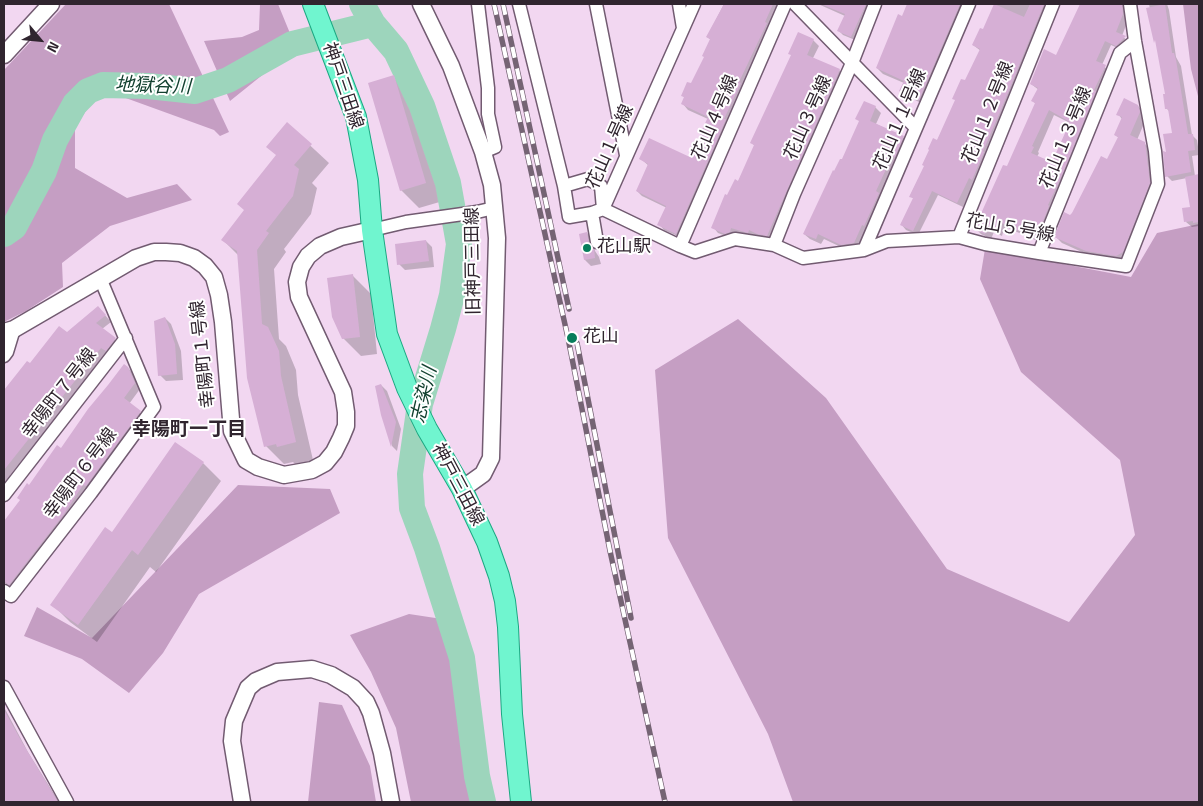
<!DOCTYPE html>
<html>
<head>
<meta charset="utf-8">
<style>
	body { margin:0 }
	#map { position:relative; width:1203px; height:806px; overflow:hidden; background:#f2d7f1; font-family:"Titillium Web",sans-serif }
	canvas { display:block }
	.frame { position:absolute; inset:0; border:5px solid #30252f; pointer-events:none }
	.north { position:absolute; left:15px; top:15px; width:50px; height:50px; -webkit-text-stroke:4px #fff; paint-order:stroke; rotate:118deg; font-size:14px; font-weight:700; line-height:20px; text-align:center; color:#30252f }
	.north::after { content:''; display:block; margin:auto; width:18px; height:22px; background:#30252f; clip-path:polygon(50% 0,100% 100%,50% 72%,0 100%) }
</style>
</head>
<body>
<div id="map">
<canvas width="1203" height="806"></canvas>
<div class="frame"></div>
<div class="north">N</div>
</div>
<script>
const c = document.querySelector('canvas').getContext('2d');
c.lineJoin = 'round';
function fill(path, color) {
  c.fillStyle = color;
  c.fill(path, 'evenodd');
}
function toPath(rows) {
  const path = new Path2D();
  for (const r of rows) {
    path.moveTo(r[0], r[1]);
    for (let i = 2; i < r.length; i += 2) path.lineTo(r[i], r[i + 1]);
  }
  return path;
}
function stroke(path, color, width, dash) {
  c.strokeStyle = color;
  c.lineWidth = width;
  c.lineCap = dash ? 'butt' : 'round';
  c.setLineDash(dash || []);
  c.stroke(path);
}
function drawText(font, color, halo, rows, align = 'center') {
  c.font = font + ' "Titillium Web","Noto Sans JP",sans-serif';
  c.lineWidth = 4;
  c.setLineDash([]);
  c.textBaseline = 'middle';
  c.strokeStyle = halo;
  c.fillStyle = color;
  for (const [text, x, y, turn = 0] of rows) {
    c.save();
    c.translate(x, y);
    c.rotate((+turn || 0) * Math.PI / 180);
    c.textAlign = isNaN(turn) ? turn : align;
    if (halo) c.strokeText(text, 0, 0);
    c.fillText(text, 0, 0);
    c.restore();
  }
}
fill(toPath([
	[66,4,169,4,229,132,220,136,214,130,123,97,97,96,75,126,75,168,127,198,177,184,192,200,110,226,62,263,63,287,26,311,4,322,4,70],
	[260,4,278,4,296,48,230,101,204,41,242,37,259,30],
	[1183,4,1199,4,1199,100,1191,69],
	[1199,224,1199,802,793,802,768,734,668,538,655,370,738,319,826,398,947,569,1069,622,1135,535,1120,460,1021,372,980,279,985,249,1131,277,1157,233],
	[238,485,330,489,340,513,199,594,163,653,129,693,82,659,24,636,37,607,92,638],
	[409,614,442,619,463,724,474,802,411,802,396,728,371,672,350,635],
	[319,702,342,705,370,766,376,802,308,802]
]), '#c59ec3');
fill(toPath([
	[724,4,781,4,682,238,664,230,659,224,667,208,642,196,637,191,649,166,641,159,692,160,704,137,701,134,708,119,688,110,683,104,685,98,682,95,692,85,705,58,711,40,707,37],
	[818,4,871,4,855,40,843,35,839,31,845,16],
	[909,4,968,4,925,105,907,96,901,91,904,83,883,74,877,68],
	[995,4,1053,4,963,207,938,195,918,235,906,230,901,224,914,199,910,196,981,51,973,45,983,31],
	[1082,4,1124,4,1123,6,1127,11,1128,20,1122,36,1130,43,1122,50,1111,45,1102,65,1111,72,1042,243,1008,228,1007,230,1004,229,1002,236,994,232,991,239,981,234,976,229,1008,168,1036,104,1033,101,1039,90,1031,84,1056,57],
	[1054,115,1070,123,1052,164,1037,157,1039,153,1038,152],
	[1149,4,1167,4,1169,10,1176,57,1181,66,1192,135,1197,140,1199,153,1199,155,1192,156,1195,176,1199,175,1199,226,1192,227,1186,222,1192,208,1187,178,1172,181,1167,176,1167,154,1173,134,1169,111,1167,109,1167,95],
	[813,40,819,46,813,58,839,70,845,75,772,240,764,239,754,235,753,237,731,238,718,233,713,227,728,197,738,182,755,146,752,143],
	[393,77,411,95,443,201,419,208,401,190],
	[1138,106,1144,113,1146,119,1137,140,1144,143,1151,150,1156,190,1123,262,1093,257,1062,243,1056,237,1108,161,1119,138,1115,135,1122,119,1118,114],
	[875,107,881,113,876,124,903,137,909,143,859,248,847,250,824,239,821,244,810,239,804,234,842,161],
	[287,124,329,163,312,183,317,188,311,214,284,249,286,252,274,269,279,339,286,346,296,370,298,395,313,460,296,465,293,462,284,464,266,446,238,255,223,240,245,210,277,156],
	[587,233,593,239,595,251,599,257,601,264,591,266,585,260],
	[426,241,432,247,434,267,405,270,399,264],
	[353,276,371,294,377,354,361,356,343,338],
	[104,314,111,322,102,329,121,345,108,353,10,475,11,476,4,486,4,392,27,362,30,365],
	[165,318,171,324,181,351,183,380,166,381,160,375],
	[128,368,134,374,140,389,129,404,146,418,15,590,4,582,4,528,29,486,61,450],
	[381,385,387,391,401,429,397,451,392,446,382,415],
	[203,463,221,481,156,572,150,567,97,642,70,622,52,604,112,533],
	[4,707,28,752,59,802,6,802,4,799]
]), '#0003');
stroke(toPath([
	[362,4,373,24,396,51,422,106,448,183,459,244,452,295,443,329,420,404,410,474,412,508,427,548,462,658,477,776,483,802],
	[4,234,14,227,44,171,55,140,75,104,88,91,103,85,148,86,195,91,228,80,292,44,373,24]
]), '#9dd5bc', 26);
fill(toPath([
	[724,4,773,4,765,22,767,23,739,82,741,83,724,119,726,119,676,234,657,225,666,206,636,191,648,164,639,159,649,138,692,158,703,136,700,134,708,117,681,104,684,97,681,96,687,82,691,83,704,57,702,56,710,39,706,37],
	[821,4,866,4,851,37,837,31,845,14],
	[907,4,960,4,919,100,899,91,904,81,876,68,898,14,902,16],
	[994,4,1024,17,1030,4,1044,4,1000,112,983,151,984,152,972,180,969,178,957,203,932,191,913,231,900,225,913,198,909,197,924,166,922,165,929,150,928,149,933,138,937,140,955,100,952,99,961,79,965,80,980,49,972,45,980,28,983,29],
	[1080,4,1122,4,1123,14,1116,32,1126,36,1116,46,1105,41,1096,61,1106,65,1094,90,1096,91,1063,173,1048,205,1049,206,1036,239,1002,223,1001,226,999,225,996,231,988,228,985,234,974,229,1003,165,1007,166,1035,103,1031,101,1038,88,1030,84,1044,49,1056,55],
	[1049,110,1070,122,1052,162,1031,153,1034,147,1032,146],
	[1165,4,1172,53,1174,53,1176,60,1188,134,1193,134,1195,150,1188,151,1191,172,1165,177,1163,151,1166,152,1163,134,1172,133,1168,109,1165,109,1163,94,1165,94,1155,40,1154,43,1146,8],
	[798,32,814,39,807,55,840,69,767,236,757,234,749,230,748,233,731,228,730,232,725,234,711,228,725,194,727,195,735,179,738,181,754,145,750,143,791,55,788,54],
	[394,75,426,183,400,191,368,83],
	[1124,98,1138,105,1140,112,1130,135,1145,142,1150,183,1123,252,1116,256,1086,251,1054,237,1064,212,1070,215,1072,213,1101,156,1107,159,1118,137,1114,135,1122,117,1116,115],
	[864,101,876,106,870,121,904,136,895,157,892,156,876,191,879,193,864,226,862,225,854,243,841,245,818,234,816,239,803,234,833,170,834,171,840,159,842,159,859,121,855,119],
	[287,122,312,144,294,165,299,169,293,196,266,231,269,233,257,250,262,324,268,327,279,351,281,376,296,442,277,447,276,444,264,447,247,378,237,251,221,240,244,210,237,204,276,155,266,147],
	[1199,174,1199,222,1193,223,1193,221,1184,222,1182,208,1190,207,1185,177],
	[587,232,589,244,594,249,595,258,584,260,579,234],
	[426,240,429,261,397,265,395,244],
	[353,274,360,337,342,339,332,317,327,278],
	[98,306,106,315,96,323,116,338,106,351,101,348,4,470,4,390,27,361,30,363,59,326,67,332],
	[165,317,175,344,177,374,158,376,154,321],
	[124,364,128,367,135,383,124,398,141,411,86,486,83,485,64,514,9,585,4,581,4,521,20,500,17,498,27,483,29,485,57,445,61,448,88,409,108,385],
	[381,384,396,422,391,447,381,415,375,386],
	[175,442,204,462,138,555,132,550,78,625,50,605,105,527,112,532],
	[4,710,23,744,58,802,4,802]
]), '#d6afd5');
const minor = toPath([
	[478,4,488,88,488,114,495,147,483,152],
	[519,4,564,186,569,217,592,213,603,209,694,4],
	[596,4,626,155],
	[679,4,683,28],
	[795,4,916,128],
	[564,186,588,179,601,186,603,209,680,246,695,252,735,239,774,245,803,258,864,250,887,241,959,237,985,244,1039,253,1126,266,1158,184,1155,151,1135,41,1130,4],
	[592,213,597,242],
	[372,230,406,222,477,212,494,208],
	[959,237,1053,4],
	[774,245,794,194,852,63,875,4],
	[680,246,785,4],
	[864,250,969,4],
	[1039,253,1120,53,1135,41],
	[4,356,7,352,14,329],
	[4,495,126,338],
	[4,591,11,596,91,493,154,407,100,278],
	[4,687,67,802]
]);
const tertiary = toPath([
	[421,4,451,66,483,152,492,185,497,238,491,458,483,474,462,489],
	[4,55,51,4],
	[4,332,14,329,136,258,154,252,166,252,180,253,194,258,205,266,214,277,219,295,223,322,232,431,246,460,258,467,284,475,312,470,325,463,334,452,341,438,346,426,346,412,343,392,299,297,297,282,301,267,308,256,320,246,341,237,372,230],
	[242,802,232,741,234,721,248,688,256,681,277,672,312,669,331,675,353,688,366,702,371,713,382,753,391,802]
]);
const primary = toPath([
	[313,4,356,117,368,180,372,230,387,334,407,388,427,429,462,489,487,542,499,576,505,601,508,627,512,714,521,802]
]);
stroke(minor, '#725b71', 15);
stroke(tertiary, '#725b71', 19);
stroke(primary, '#1ca882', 22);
stroke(minor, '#fff', 12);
stroke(tertiary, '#fff', 16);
stroke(primary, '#70f5cf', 20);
const rail = toPath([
	[494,4,568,338,610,551,665,802],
	[503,4,569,309],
	[577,343,631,618]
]);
stroke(rail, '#756474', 5.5);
stroke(rail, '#fff', 4, [11]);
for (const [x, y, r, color] of [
	[587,248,5,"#077d5b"],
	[572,338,6,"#077d5b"]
]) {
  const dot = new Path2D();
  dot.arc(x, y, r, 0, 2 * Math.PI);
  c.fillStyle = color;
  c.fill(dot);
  stroke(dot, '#fff', 2);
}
drawText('18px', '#30252f', '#fff', [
	["神戸三田線",342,86,71],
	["花山１２号線",989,113,-68],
	["花山４号線",716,118,-67],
	["花山３号線",809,118,-66],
	["花山１１号線",901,120,-67],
	["花山１３号線",1067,138,-68],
	["花山１号線",611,147,-66],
	["花山５号線",1010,229,10],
	["旧神戸三田線",474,261,-91],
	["幸陽町１号線",204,354,-96],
	["幸陽町７号線",60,394,-52],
	["幸陽町６号線",81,474,-53],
	["神戸三田線",457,485,62]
]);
drawText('18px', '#30252f', '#fff', [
	["花山駅",597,248],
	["花山",583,338]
], 'left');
drawText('italic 19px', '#12402f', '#fff', [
	["地獄谷川",153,87,2],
	["志染川",425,395,-77]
]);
drawText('bold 19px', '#30252f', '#fff', [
	["幸陽町一丁目",189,430]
]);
</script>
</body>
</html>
